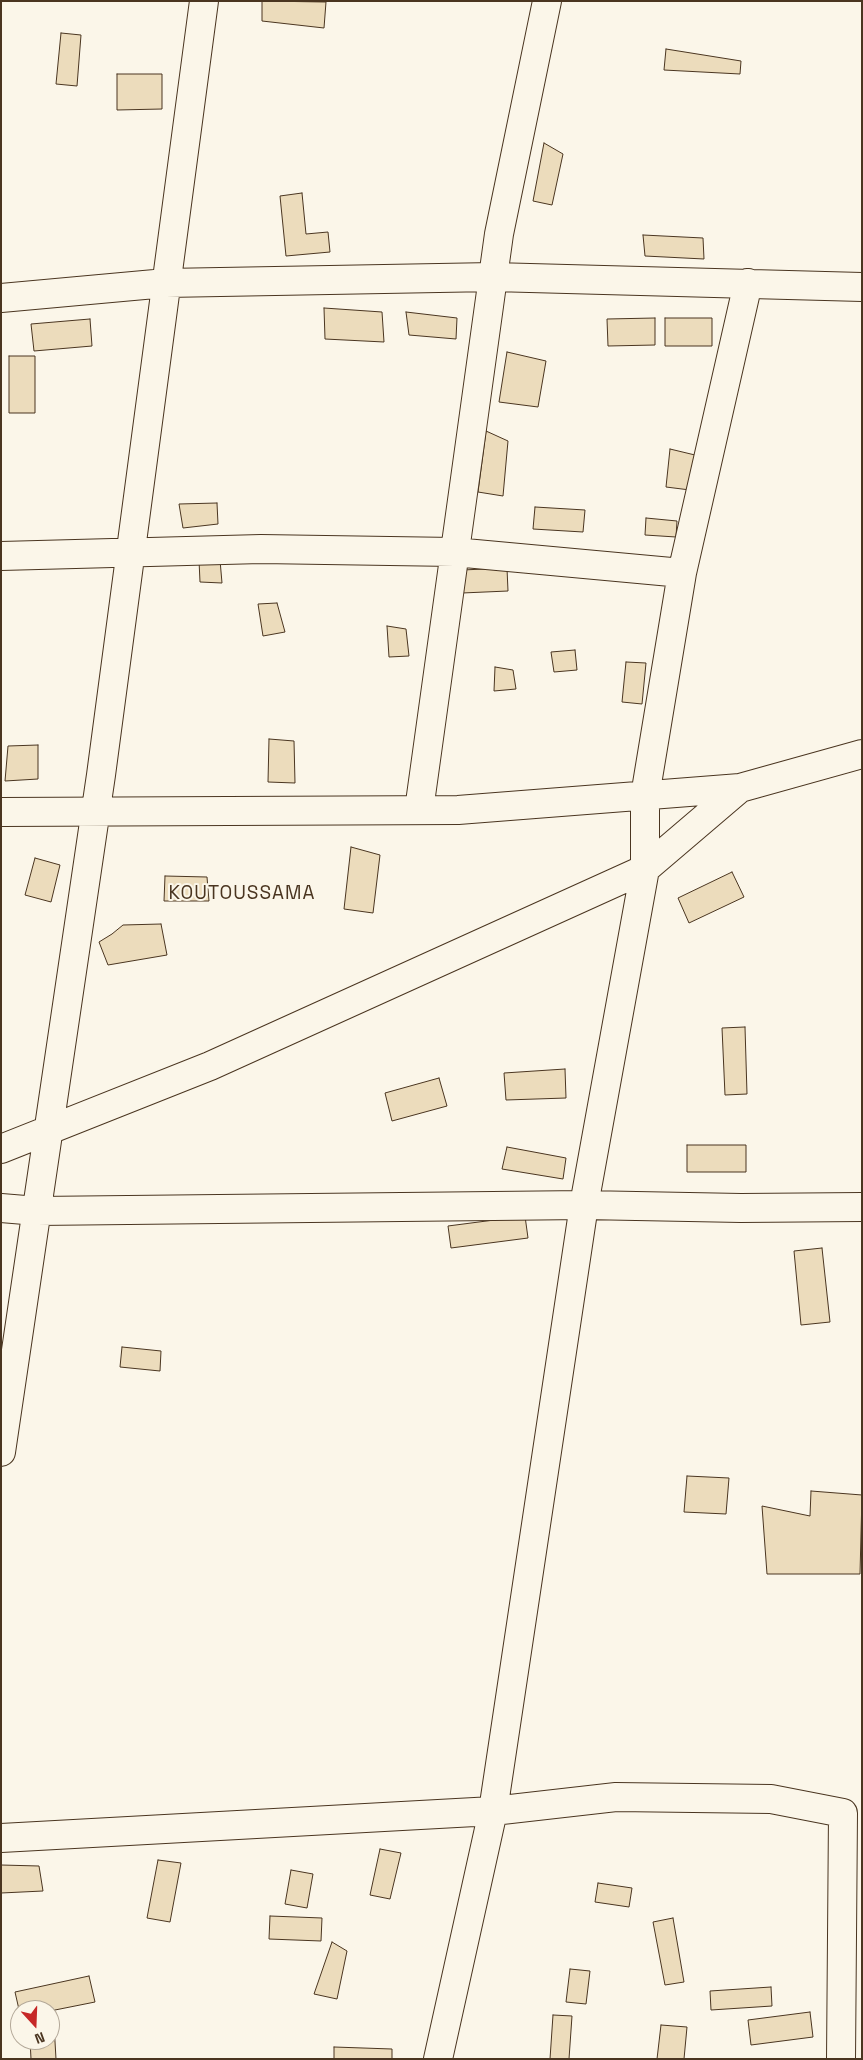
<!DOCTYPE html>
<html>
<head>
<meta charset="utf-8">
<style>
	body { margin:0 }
	#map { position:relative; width:863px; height:2060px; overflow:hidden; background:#fbf6e9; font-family:"Space Grotesk",sans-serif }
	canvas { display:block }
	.frame { position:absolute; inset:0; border:2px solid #4a3520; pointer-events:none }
	.north { position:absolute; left:10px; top:2000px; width:50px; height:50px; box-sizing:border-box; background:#fbf6e9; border:1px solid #b4a999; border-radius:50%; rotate:160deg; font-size:14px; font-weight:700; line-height:20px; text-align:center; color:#4a3520 }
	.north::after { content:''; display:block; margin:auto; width:18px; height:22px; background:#c62828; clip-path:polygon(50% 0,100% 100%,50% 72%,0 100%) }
</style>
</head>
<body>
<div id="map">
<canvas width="863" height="2060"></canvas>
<div class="frame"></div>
<div class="north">N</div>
</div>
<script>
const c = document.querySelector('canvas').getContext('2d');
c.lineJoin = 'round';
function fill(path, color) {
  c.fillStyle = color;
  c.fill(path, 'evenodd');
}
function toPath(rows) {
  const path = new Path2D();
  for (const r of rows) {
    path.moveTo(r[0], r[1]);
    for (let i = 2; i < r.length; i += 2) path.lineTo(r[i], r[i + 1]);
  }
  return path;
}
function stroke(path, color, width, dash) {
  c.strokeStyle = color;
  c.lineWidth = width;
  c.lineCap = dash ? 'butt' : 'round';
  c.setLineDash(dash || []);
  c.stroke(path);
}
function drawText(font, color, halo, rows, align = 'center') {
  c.font = font + ' "Space Grotesk",sans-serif';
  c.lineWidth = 4;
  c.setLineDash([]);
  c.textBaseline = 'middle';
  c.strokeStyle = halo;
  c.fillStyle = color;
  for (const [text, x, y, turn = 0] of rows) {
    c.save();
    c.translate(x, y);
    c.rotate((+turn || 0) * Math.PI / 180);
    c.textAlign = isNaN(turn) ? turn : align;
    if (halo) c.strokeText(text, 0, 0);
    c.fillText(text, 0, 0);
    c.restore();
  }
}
const building = toPath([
	[262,1,326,2,324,28,262,21,262,1],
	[61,33,81,35,77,86,56,84,61,33],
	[666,49,741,61,740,74,664,70,666,49],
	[117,74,162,74,162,109,117,110,117,74],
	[544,143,563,154,552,205,533,201,544,143],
	[302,193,306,234,328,232,330,252,286,256,280,196,302,193],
	[643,235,703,238,704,259,645,256,643,235],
	[324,308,382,312,384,342,325,339,324,308],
	[406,312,457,318,456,339,409,335,406,312],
	[655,318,655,345,608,346,607,319,655,318],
	[665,318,712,318,712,346,665,346,665,318],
	[90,319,92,346,34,351,31,324,90,319],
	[507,352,546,361,538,407,499,402,507,352],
	[9,356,35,356,35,413,9,413,9,356],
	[486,431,508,441,503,496,478,492,486,431],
	[670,449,695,455,690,490,666,487,670,449],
	[217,503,218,524,183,528,179,504,217,503],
	[535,507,585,510,583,532,533,529,535,507],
	[646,518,677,521,676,537,645,535,646,518],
	[199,560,220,560,222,583,200,582,199,560],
	[507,568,508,591,462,593,462,570,507,568],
	[277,603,285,632,263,636,258,604,277,603],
	[387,626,406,629,409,656,389,657,387,626],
	[575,650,577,670,554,672,551,652,575,650],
	[626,662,646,663,642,704,622,702,626,662],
	[495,667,513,670,516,689,494,691,495,667],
	[269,739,294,741,295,783,268,782,269,739],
	[38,745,38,779,5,781,8,746,38,745],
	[351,847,380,855,373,913,344,909,351,847],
	[35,858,60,865,51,902,25,895,35,858],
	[732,872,744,897,689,923,678,898,732,872],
	[165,876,207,877,209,901,164,901,165,876],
	[161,924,167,955,108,965,99,942,112,934,123,925,161,924],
	[745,1027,747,1094,725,1095,722,1028,745,1027],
	[565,1069,566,1098,506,1100,504,1073,565,1069],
	[439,1078,447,1106,392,1121,385,1093,439,1078],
	[687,1145,746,1145,746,1172,687,1172,687,1145],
	[507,1147,566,1158,563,1179,502,1169,507,1147],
	[525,1216,528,1238,451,1248,448,1226,525,1216],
	[822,1248,830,1322,801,1325,794,1251,822,1248],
	[122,1347,161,1351,160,1371,120,1367,122,1347],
	[687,1476,729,1478,726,1514,684,1512,687,1476],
	[811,1491,862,1495,860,1574,767,1574,762,1506,810,1516,811,1491],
	[380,1849,401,1853,390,1899,370,1895,380,1849],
	[158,1860,181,1863,170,1922,147,1918,158,1860],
	[1,1865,39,1866,43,1891,1,1893,1,1865],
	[291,1870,313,1874,307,1908,285,1904,291,1870],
	[598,1883,632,1888,629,1907,595,1902,598,1883],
	[270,1916,322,1918,321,1941,269,1939,270,1916],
	[673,1918,684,1982,665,1985,653,1922,673,1918],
	[332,1942,347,1951,337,1999,314,1994,332,1942],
	[570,1969,590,1971,586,2004,566,2002,570,1969],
	[89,1976,95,2002,50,2011,20,2010,20,2014,15,1992,89,1976],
	[771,1987,772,2006,711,2010,710,1991,771,1987],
	[810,2012,813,2037,751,2045,748,2020,810,2012],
	[553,2015,572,2016,569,2059,550,2059,553,2015],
	[50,2024,54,2024,56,2059,31,2059,30,2040,50,2040,50,2024],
	[661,2025,687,2027,684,2059,657,2059,661,2025],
	[334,2047,392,2049,392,2059,334,2059,334,2047]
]);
fill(building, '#ecdcbc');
stroke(building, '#4a3520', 1);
const minor = toPath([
	[748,283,682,573,645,796,645,869,584,1205,493,1811,616,1797,771,1799,843,1813,841,2059],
	[1,298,166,283,493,277,862,287],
	[1,556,261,549,454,552,682,573],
	[419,810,499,234,547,1],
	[1,812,458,810,740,788,862,754],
	[1,1149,210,1066,645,869,740,788],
	[1,1208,37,1211,584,1205,741,1208,862,1207],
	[1,1452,101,775,204,1],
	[1,1838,493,1811,438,2059]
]);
stroke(minor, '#4a3520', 30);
stroke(minor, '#fbf6e9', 28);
c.letterSpacing = '1px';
drawText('19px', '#4a3520', '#fbf6e9', [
	["KOUTOUSSAMA",242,894]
]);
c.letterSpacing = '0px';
</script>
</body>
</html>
